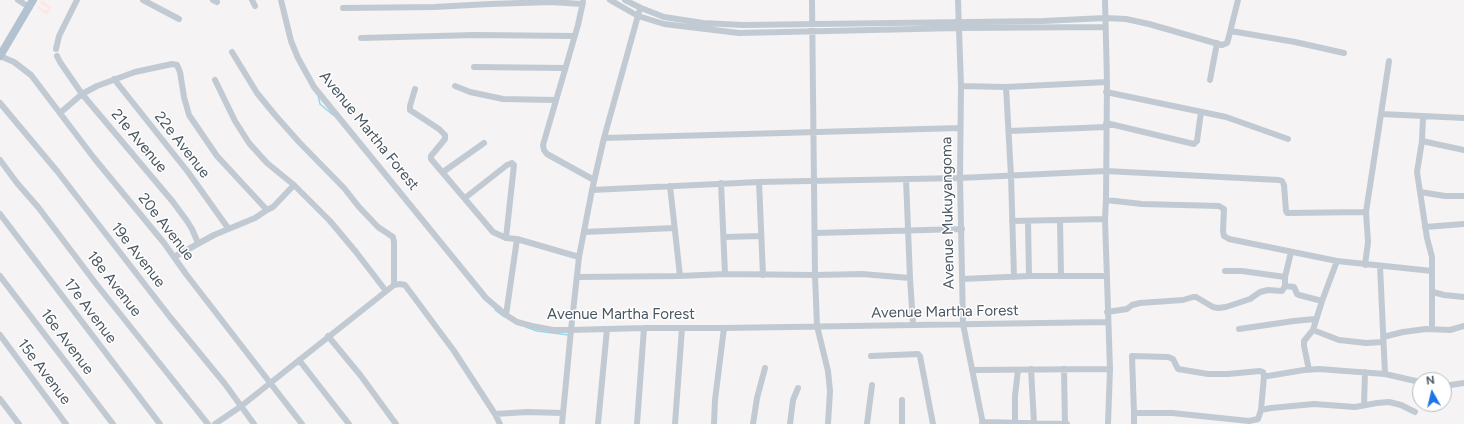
<!DOCTYPE html>
<html>
<head>
<meta charset="utf-8">
<style>
	body { margin:0 }
	#map { position:relative; width:1464px; height:424px; overflow:hidden; background:#f5f3f3; font-family:Figtree,sans-serif }
	canvas { display:block }
	.north { position:absolute; left:1412px; top:372px; width:40px; height:40px; box-sizing:border-box; background:#fff; border:1px solid #b7bbc0; border-radius:50%; rotate:352deg; font-size:11px; font-weight:700; line-height:16px; text-align:center; color:#4a5661 }
	.north::after { content:''; display:block; margin:auto; width:14px; height:18px; background:#1a73e8; clip-path:polygon(50% 0,100% 100%,50% 72%,0 100%) }
</style>
</head>
<body>
<div id="map">
<canvas width="1464" height="424"></canvas>
<div class="north">N</div>
</div>
<script>
const c = document.querySelector('canvas').getContext('2d');
c.lineJoin = 'round';
function fill(path, color) {
  c.fillStyle = color;
  c.fill(path, 'evenodd');
}
function toPath(rows) {
  const path = new Path2D();
  for (const r of rows) {
    path.moveTo(r[0], r[1]);
    for (let i = 2; i < r.length; i += 2) path.lineTo(r[i], r[i + 1]);
  }
  return path;
}
function stroke(path, color, width, dash) {
  c.strokeStyle = color;
  c.lineWidth = width;
  c.lineCap = dash ? 'butt' : 'round';
  c.setLineDash(dash || []);
  c.stroke(path);
}
function drawText(font, color, halo, rows, align = 'center') {
  c.font = font + ' Figtree,sans-serif';
  c.lineWidth = 3;
  c.setLineDash([]);
  c.textBaseline = 'middle';
  c.strokeStyle = halo;
  c.fillStyle = color;
  for (const [text, x, y, turn = 0] of rows) {
    c.save();
    c.translate(x, y);
    c.rotate((+turn || 0) * Math.PI / 180);
    c.textAlign = isNaN(turn) ? turn : align;
    if (halo) c.strokeText(text, 0, 0);
    c.fillText(text, 0, 0);
    c.restore();
  }
}
fill(toPath([
	[42,0,52,7,47,15,37,8,38,6,46,11,48,8,40,4]
]), '#fce8e6');
stroke(toPath([
	[318,95,320,104,333,115],
	[495,310,503,316],
	[526,327,537,331,569,335]
]), '#90daee', 1.5);
stroke(toPath([
	[18,0,29,7],
	[143,0,179,19],
	[213,0,217,2],
	[252,0,255,6],
	[281,0,291,41,298,58,314,87,486,298,506,315,517,322,532,326,553,330,571,330,644,328,724,328,1107,322],
	[610,0,638,16,664,24,739,33,960,28,1105,27],
	[625,0,641,8,664,17,703,23,743,25,1043,21,1105,18,1126,19,1149,24,1222,45,1227,43,1228,40,1238,0],
	[812,0,815,275,817,326,828,371,830,391,828,424],
	[958,0,961,86,960,178,963,324,983,424],
	[1105,0,1107,82,1106,200,1105,219,1110,369,1108,424],
	[583,2,578,25,543,145,544,150,547,154,594,180],
	[343,8,434,7,490,4,551,2,582,4],
	[1231,31,1295,42,1344,53],
	[361,38,475,35,574,36],
	[56,49,59,36,77,0],
	[232,52,257,93,275,115,299,142,344,188,359,207,378,227,393,237,394,242,394,285],
	[0,56,14,62,31,75,94,158,164,243,186,274,302,424],
	[57,56,60,62,82,94,173,202,187,221,192,229,198,243],
	[474,67,565,68],
	[114,79,188,172,228,228],
	[215,80,235,121,249,143,267,163,294,185,330,221,356,252,386,291],
	[1210,80,1217,43],
	[455,86,470,92,503,99,555,100],
	[961,86,1006,87,1107,82],
	[1006,87,1011,176,1014,277],
	[415,89,410,106,410,110,439,129,445,135,445,139,431,156,431,159,493,232,506,238,517,239,579,257],
	[1106,92,1226,117,1288,139],
	[0,103,57,171,170,317,225,384,254,424],
	[60,113,82,94,97,86,135,72,172,64,177,65,180,72,184,97,189,115,217,156,267,210],
	[1381,114,1389,61],
	[1106,123,1194,144,1197,141,1201,112],
	[1009,131,1106,127],
	[604,138,960,128],
	[1422,141,1464,150],
	[0,160,17,183,38,207,97,285,208,424],
	[443,172,484,143],
	[906,179,910,278,913,324],
	[759,182,763,275],
	[721,183,725,274],
	[670,186,680,276],
	[592,190,759,182,960,178,1106,171,1279,180,1282,181,1284,185,1286,211,1287,213,1366,212],
	[1420,192,1445,196,1464,196],
	[465,198,507,165,512,163,514,165,506,238],
	[1106,200,1142,204,1219,206,1224,209,1223,231,1224,236,1229,239,1337,261,1432,271,1432,257,1427,238,1417,172,1422,141,1423,117],
	[0,214,160,424],
	[1060,220,1061,275],
	[1012,221,1105,219],
	[1028,221,1029,276],
	[1425,227,1464,224],
	[584,232,674,228],
	[815,233,962,229],
	[724,237,761,236],
	[174,257,214,235,255,218,267,210,273,207,294,185],
	[1365,265,1368,242,1366,212,1381,114,1464,118],
	[1380,266,1385,374],
	[1225,271,1242,271,1285,277],
	[1432,271,1432,329],
	[0,276,113,424],
	[578,277,680,276,725,274,815,275,862,274,910,278],
	[962,279,1029,276,1106,276],
	[1285,286,1294,287,1297,294,1299,295,1322,301],
	[1433,292,1444,295,1464,297],
	[1107,312,1127,309,1132,305,1140,303,1183,300,1193,297,1196,297,1213,307,1218,308,1226,307,1250,299,1260,292,1268,290,1282,291,1285,286,1285,277,1291,252],
	[506,315,517,239],
	[1239,329,1294,321,1315,319],
	[1313,330,1339,340,1366,343,1383,342],
	[0,335,66,424],
	[328,336,361,376,396,424],
	[1383,337,1403,332,1426,329,1450,330,1464,326],
	[871,356,918,354,920,356,933,424],
	[299,360,349,424],
	[1031,369,1034,423],
	[1064,369,1065,424],
	[972,370,1110,369],
	[1309,370,1304,346,1304,341,1313,330,1322,301,1337,261],
	[1444,386,1464,383],
	[0,399,19,424],
	[1364,405,1365,372],
	[1261,410,1264,376],
	[1415,412,1401,405,1389,402,1377,403,1355,407,1314,404,1271,408,1261,410,1258,419,1249,421,1172,413,1134,413,1132,356,1168,357,1173,359,1178,369,1208,374,1228,374,1260,371,1263,372,1264,376,1268,376,1304,370,1319,369,1385,374,1420,382],
	[1134,413,1134,424],
	[495,414,527,412,562,413],
	[982,422,1067,424],
	[1015,422,1015,396,1018,370],
	[215,424,240,407,394,285,400,284,405,285,454,351,495,414,500,424],
	[562,424,571,330,579,257,592,190,604,138,639,12],
	[598,424,607,329],
	[637,424,644,328],
	[675,424,682,328],
	[714,424,715,400,724,328],
	[753,424,757,398,765,368],
	[790,424,793,400,798,388],
	[867,424,872,385],
	[902,424,902,400]
]), '#c1cad2', 6);
stroke(toPath([
	[0,56,33,0]
]), '#b3c2d1', 8);
drawText('15px', '#4a5661', '#fff', [
	["Avenue Martha Forest",369,131,51],
	["21e Avenue",139,141,50],
	["22e Avenue",182,145,52],
	["Avenue Mukuyangoma",948,213,-91],
	["20e Avenue",166,227,52],
	["19e Avenue",138,255,52],
	["18e Avenue",114,284,52],
	["17e Avenue",90,311,53],
	["Avenue Martha Forest",945,312,-1],
	["Avenue Martha Forest",621,315],
	["16e Avenue",67,342,53],
	["15e Avenue",44,372,53]
]);
</script>
</body>
</html>
